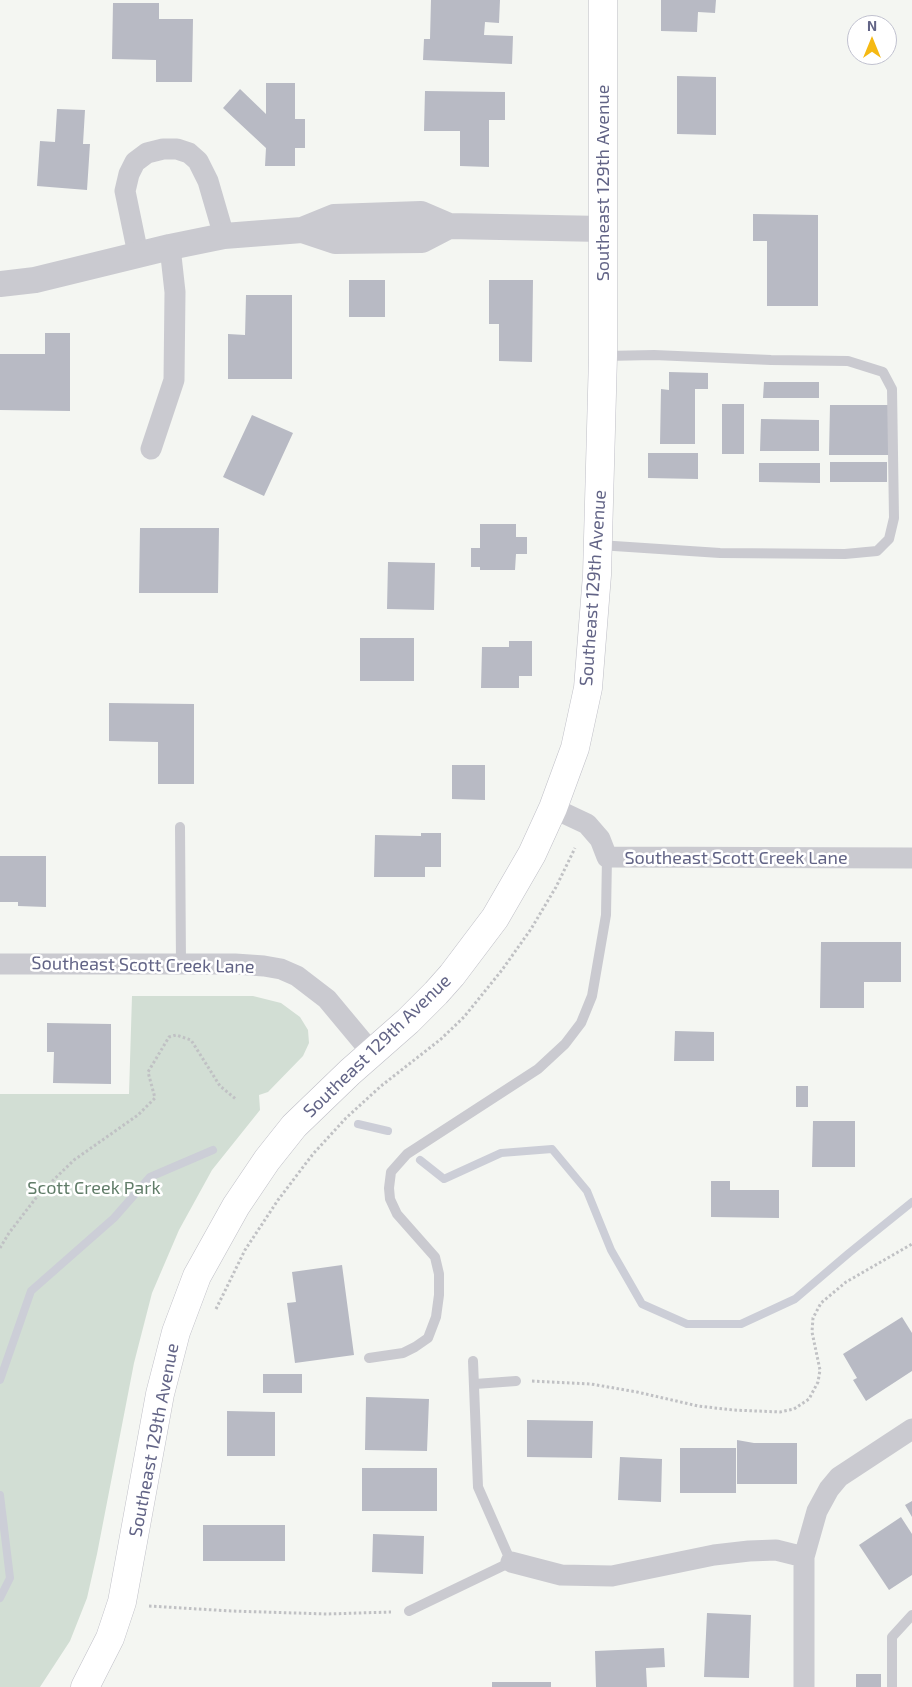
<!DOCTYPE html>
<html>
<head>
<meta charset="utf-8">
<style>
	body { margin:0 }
	#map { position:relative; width:912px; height:1687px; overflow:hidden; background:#f4f6f2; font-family:"Exo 2",sans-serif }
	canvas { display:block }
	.north { position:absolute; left:847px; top:15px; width:50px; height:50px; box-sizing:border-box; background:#fff; border:1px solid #c0c1cf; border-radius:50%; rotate:0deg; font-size:14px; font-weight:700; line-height:20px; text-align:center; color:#626486 }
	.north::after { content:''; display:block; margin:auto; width:18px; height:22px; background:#f5b913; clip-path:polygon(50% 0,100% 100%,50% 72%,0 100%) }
</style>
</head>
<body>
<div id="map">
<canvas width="912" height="1687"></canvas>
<div class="north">N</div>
</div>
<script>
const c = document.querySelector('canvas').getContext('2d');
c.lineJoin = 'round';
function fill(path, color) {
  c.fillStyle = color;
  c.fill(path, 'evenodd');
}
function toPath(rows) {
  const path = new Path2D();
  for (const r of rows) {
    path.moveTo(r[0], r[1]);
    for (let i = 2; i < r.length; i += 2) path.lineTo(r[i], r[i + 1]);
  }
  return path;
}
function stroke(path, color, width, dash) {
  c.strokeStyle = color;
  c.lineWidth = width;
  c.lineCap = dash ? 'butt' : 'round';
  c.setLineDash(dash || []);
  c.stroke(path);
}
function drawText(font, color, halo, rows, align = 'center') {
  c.font = font + ' "Exo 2",sans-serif';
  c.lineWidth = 5;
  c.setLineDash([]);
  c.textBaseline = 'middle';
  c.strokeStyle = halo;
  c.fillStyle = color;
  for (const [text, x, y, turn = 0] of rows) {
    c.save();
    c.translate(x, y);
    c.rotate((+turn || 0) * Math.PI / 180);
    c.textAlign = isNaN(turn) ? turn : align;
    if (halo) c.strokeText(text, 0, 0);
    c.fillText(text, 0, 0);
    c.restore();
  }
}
fill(toPath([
	[132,996,253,996,281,1003,300,1017,308,1030,309,1043,303,1056,268,1092,259,1095,260,1110,212,1170,179,1230,152,1293,134,1363,97,1554,87,1598,70,1641,40,1687,0,1687,0,1094,129,1094]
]), '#d2ded4');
stroke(toPath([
	[358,1124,388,1131],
	[420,1160,444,1179,501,1153,552,1149,587,1191,611,1250,642,1304,687,1324,741,1324,795,1299,849,1253,912,1202],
	[0,1380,31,1291,114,1218,150,1177,213,1150],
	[0,1495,10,1578,0,1598]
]), '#ccced7', 8);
fill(toPath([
	[431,0,500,0,499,23,485,22,484,35,513,36,512,64,423,60,424,39,430,39],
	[661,0,716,0,715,13,698,12,697,32,661,31],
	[113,3,159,3,159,19,193,19,192,82,156,82,156,60,112,59],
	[677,76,716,77,716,135,677,134],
	[266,83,295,83,295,119,305,119,305,148,295,148,295,166,265,166,266,148,223,108,240,89,266,114],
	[425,91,505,92,505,120,489,120,489,167,460,166,460,131,424,131],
	[57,109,85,110,83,144,90,144,87,190,37,186,40,141,55,142],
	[753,214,818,215,818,306,767,306,767,241,753,241],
	[349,280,385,280,385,317,349,317],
	[489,280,533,280,532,362,499,361,499,324,489,324],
	[246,295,292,295,292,379,228,379,228,334,245,335],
	[45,333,70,333,70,411,0,410,0,354,45,354],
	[669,372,708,373,708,389,695,389,695,444,660,444,661,389,669,390],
	[764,382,819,382,819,398,763,398],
	[722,404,744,404,744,454,722,454],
	[830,405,889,405,888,455,829,455],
	[252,415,293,433,264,496,223,477],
	[761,419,819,420,819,451,760,451],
	[648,453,698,453,698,479,648,478],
	[830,462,887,462,887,482,830,482],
	[759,463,820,463,820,483,759,482],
	[480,524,516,524,516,537,527,537,527,554,516,554,515,570,480,570,480,567,471,567,471,548,480,548],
	[140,528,219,528,218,593,139,593],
	[388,562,435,563,434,610,387,609],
	[360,638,414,638,414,681,360,681],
	[509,641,532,641,532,676,519,676,519,688,481,688,482,647,509,647],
	[109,703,194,704,194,784,158,784,158,742,109,741],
	[452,765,485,765,485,800,452,799],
	[421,833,441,833,441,867,425,867,425,877,374,877,375,835,421,836],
	[0,856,46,856,46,907,18,906,18,902,0,902],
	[821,942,901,942,901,982,864,982,864,1008,820,1008],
	[47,1023,111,1024,111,1084,53,1083,54,1052,47,1052],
	[675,1031,714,1032,714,1061,674,1061],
	[796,1086,808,1086,808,1107,796,1107],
	[813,1121,855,1121,855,1167,812,1167],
	[711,1181,730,1181,730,1190,779,1190,779,1218,711,1217],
	[342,1265,354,1355,295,1363,287,1303,296,1302,292,1272],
	[902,1317,912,1333,912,1371,866,1401,853,1380,857,1378,843,1354],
	[263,1374,302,1374,302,1393,263,1393],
	[366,1397,429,1399,427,1451,365,1450],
	[227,1411,275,1412,275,1456,227,1456],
	[527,1420,593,1421,592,1458,527,1457],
	[737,1440,754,1443,797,1443,797,1484,737,1484],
	[680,1448,736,1448,736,1493,680,1493],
	[620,1457,662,1459,661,1502,618,1500],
	[362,1468,437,1468,437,1511,362,1511],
	[912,1501,912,1517,905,1505],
	[901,1517,912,1534,912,1575,889,1590,859,1545],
	[203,1525,285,1525,285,1561,203,1561],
	[373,1534,424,1536,423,1574,372,1572],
	[707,1613,751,1615,749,1678,704,1677],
	[664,1648,665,1667,646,1668,647,1687,596,1687,595,1651],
	[856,1674,881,1674,881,1687,856,1687],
	[492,1682,551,1682,551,1687,492,1687]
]), '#b8bac4');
const secondary = toPath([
	[85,1687,110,1638,122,1602,160,1394,176,1332,197,1276,236,1206,267,1160,294,1126,350,1072,408,1021,436,993,452,975,495,918,532,854,553,808,575,748,588,688,597,575,603,356,603,0]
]);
stroke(secondary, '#bebec6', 29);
stroke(toPath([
	[0,1248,9,1233,39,1194,74,1160,138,1115,155,1098,148,1072,169,1037,176,1035,191,1040,220,1086,237,1100],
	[216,1309,245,1250,278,1200,313,1154,346,1118,381,1086,441,1039,464,1017,502,970,531,929,556,887,575,848],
	[532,1381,591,1384,637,1392,698,1406,733,1410,780,1412,794,1409,809,1399,818,1382,820,1370,812,1332,813,1318,821,1303,846,1282,912,1244],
	[149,1606,231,1611,327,1614,391,1612]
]), '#c0c1c4', 3, [2.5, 2.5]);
stroke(toPath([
	[599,545,720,553,845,554,877,551,889,539,894,518,892,389,883,372,848,361,771,360,654,355,605,356],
	[180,827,181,963],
	[369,1358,403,1353,415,1347,428,1338,436,1317,439,1295,439,1274,435,1257,397,1214,390,1199,389,1188,391,1172,407,1154,538,1069,565,1044,581,1023,592,996,606,915,607,857],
	[475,1384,516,1381],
	[409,1611,511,1562,478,1487,473,1361],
	[892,1687,892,1637,912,1615]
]), '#cacad0', 10);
stroke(toPath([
	[138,254,125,191,129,174,135,162,147,153,163,149,177,149,189,153,198,161,208,181,224,236],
	[151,449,174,380,175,292,170,247],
	[553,808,587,824,600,839,607,857,912,858],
	[0,964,235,964,264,966,281,969,297,976,327,999,372,1053],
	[511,1562,561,1575,612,1576,714,1555,749,1551,776,1550,804,1557],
	[804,1687,804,1557,817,1511,829,1489,839,1477,912,1429]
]), '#cacad0', 21);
stroke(toPath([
	[302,230,335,241,422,240,449,226],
	[0,284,35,280,170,247,224,236,302,230,334,217,421,214,449,226,603,229]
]), '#cacad0', 26);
stroke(secondary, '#fff', 28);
drawText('18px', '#626486', '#fff', [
	["Southeast 129th Avenue",603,183,-90],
	["Southeast 129th Avenue",593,588,-86],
	["Southeast Scott Creek Lane",736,858],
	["Southeast Scott Creek Lane",143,965,1],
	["Southeast 129th Avenue",377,1046,-44],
	["Southeast 129th Avenue",154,1440,-79]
]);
drawText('18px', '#617d69', '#fff', [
	["Scott Creek Park",94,1188]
]);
</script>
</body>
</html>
